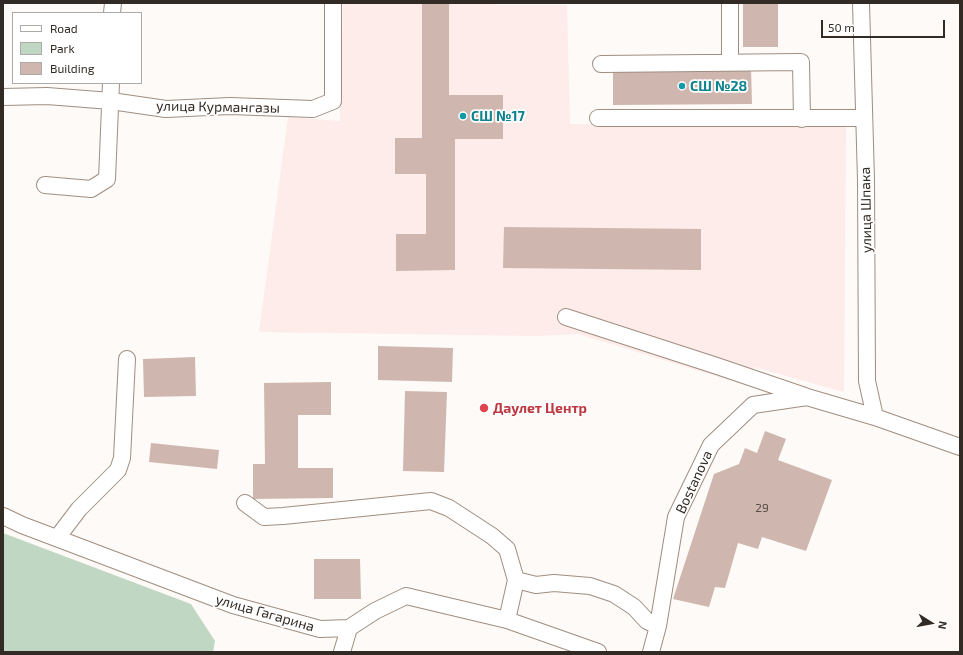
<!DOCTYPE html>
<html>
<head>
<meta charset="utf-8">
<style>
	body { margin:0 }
	#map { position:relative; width:963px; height:655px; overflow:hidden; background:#fefaf7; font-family:"Exo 2",sans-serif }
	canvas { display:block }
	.frame { position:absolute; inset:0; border:4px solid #322b25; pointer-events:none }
	.legend { position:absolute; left:12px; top:12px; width:130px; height:72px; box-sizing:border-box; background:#fff; border:1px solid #adaaa8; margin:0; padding:5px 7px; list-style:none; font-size:12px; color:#322b25 }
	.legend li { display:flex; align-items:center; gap:8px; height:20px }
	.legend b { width:20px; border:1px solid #adaaa8 }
	.north { position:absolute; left:911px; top:603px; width:40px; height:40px; -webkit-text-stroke:3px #fff; paint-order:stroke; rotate:101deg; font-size:11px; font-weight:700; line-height:16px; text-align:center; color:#322b25 }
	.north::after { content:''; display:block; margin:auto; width:14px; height:18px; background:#322b25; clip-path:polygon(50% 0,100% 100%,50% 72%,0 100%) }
	.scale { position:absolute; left:821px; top:20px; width:124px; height:18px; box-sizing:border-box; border:2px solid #322b25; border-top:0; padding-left:5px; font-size:12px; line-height:14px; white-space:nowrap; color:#322b25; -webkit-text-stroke:3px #fff; paint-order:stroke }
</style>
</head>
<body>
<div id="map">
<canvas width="963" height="655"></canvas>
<div class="frame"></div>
<ul class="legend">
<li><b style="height:5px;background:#fff"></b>Road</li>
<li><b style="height:11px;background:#c0d8c3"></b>Park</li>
<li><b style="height:11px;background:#cfb7af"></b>Building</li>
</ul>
<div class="north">N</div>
<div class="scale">50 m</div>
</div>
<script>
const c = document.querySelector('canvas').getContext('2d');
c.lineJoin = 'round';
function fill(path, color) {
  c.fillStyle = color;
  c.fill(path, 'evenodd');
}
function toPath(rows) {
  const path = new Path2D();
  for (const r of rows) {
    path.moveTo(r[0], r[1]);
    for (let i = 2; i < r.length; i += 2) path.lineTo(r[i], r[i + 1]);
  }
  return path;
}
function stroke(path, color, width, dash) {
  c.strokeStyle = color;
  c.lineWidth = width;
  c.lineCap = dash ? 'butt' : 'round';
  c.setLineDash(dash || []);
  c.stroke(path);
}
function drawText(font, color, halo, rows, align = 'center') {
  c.font = font + ' "Exo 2",sans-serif';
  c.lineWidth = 3.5;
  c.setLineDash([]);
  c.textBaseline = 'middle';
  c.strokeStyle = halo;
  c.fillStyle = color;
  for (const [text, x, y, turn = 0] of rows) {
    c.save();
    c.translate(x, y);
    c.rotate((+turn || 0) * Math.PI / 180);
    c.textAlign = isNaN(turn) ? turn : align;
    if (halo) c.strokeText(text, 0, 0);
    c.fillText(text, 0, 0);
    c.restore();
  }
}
fill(toPath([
	[343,3,494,3,495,5,567,5,570,124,846,126,844,392,754,367,745,385,578,334,537,336,259,332,288,117,340,121]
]), '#fdecea');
fill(toPath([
	[3,533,191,604,215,641,213,652,3,652]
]), '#c0d8c3');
fill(toPath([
	[422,3,449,3,449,95,503,95,503,139,455,139,455,270,396,271,396,234,426,234,426,174,395,174,395,138,422,138],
	[743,3,778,3,778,47,743,47],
	[751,66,752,104,613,105,613,67],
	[504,227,701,229,701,270,503,268],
	[378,346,453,348,452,382,378,380],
	[195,357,196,396,144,397,143,359],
	[331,382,331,415,298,415,298,468,333,468,333,498,253,499,253,464,265,464,264,383],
	[405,391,447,392,444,472,403,471],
	[765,431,786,439,778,460,832,480,806,551,762,537,758,549,738,543,725,588,715,587,709,607,673,599,714,474,739,464,745,448,757,453],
	[151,443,219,450,217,469,149,462],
	[314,559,360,559,361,599,314,599]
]), '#cfb7af');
const minor = toPath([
	[730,3,730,62],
	[861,3,866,180,867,381,875,417],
	[112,13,113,3],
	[601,64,801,62,802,119],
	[3,97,47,96,111,101,166,109,230,106,313,109,333,101,333,3],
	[598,118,864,118],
	[45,185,91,189,107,179,111,83],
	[566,317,717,366,805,396],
	[245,503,264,517,283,516,431,501,449,508,492,536,507,549,516,580,536,585,554,583,590,586,614,594,634,607,647,621,658,626],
	[3,516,22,525,233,605,320,629,349,628,375,611,406,596,507,620,598,652],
	[57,538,79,509,118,470,122,458,127,359],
	[507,620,516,580],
	[342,652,349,628],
	[651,652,658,626,676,517,711,445,753,405,807,397,875,417,960,447]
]);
stroke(minor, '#9f8e80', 18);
stroke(minor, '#fff', 16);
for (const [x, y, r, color] of [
	[682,86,4,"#0f9aa8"],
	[463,116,4,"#0f9aa8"],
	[484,408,5,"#e0444e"]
]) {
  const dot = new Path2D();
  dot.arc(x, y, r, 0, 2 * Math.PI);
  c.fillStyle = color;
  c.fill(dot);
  stroke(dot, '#fff', 1.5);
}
drawText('12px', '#594e48', null, [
	["29",762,508]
]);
drawText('bold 14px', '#0d838f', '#fff', [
	["СШ №28",690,86],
	["СШ №17",471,116]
], 'left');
drawText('14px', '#322b25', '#fff', [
	["улица Курмангазы",218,107,1],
	["улица Шпака",866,210,-91],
	["Bostanova",694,482,-65],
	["улица Гагарина",265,613,16]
]);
drawText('bold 14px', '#be3a42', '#fff', [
	["Даулет Центр",493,408]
], 'left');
</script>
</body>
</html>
